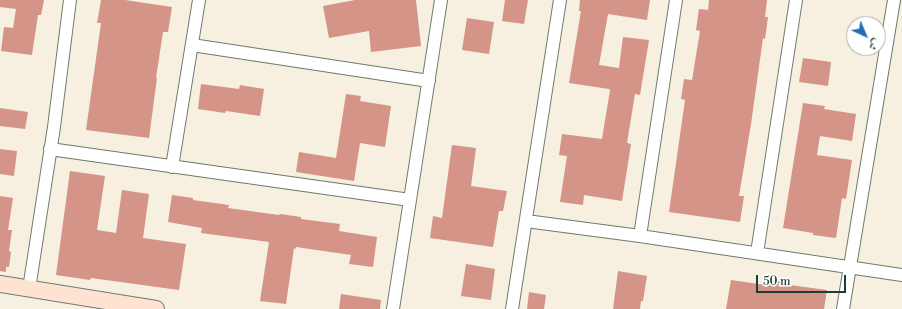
<!DOCTYPE html>
<html>
<head>
<meta charset="utf-8">
<style>
	body { margin:0 }
	#map { position:relative; width:902px; height:309px; overflow:hidden; background:#f7efdf; font-family:"Libre Bodoni",Amiri,serif }
	canvas { display:block }
	.north { position:absolute; left:846px; top:16px; width:40px; height:40px; box-sizing:border-box; background:#fff; border:1px solid #a5b1ae; border-radius:50%; rotate:136deg; font-size:11px; font-weight:700; line-height:16px; text-align:center; color:#1f3d34 }
	.north::after { content:''; display:block; margin:auto; width:14px; height:18px; background:#1f6fb2; clip-path:polygon(50% 0,100% 100%,50% 72%,0 100%) }
	.scale { position:absolute; left:756px; top:275px; width:90px; height:18px; box-sizing:border-box; border:2px solid #1f3d34; border-top:0; padding-left:5px; font-size:12px; line-height:14px; white-space:nowrap; color:#1f3d34; -webkit-text-stroke:3px #fff; paint-order:stroke }
</style>
</head>
<body>
<div id="map">
<canvas width="902" height="309"></canvas>
<div class="north">ش</div>
<div class="scale">50 m</div>
</div>
<script>
const c = document.querySelector('canvas').getContext('2d');
c.lineJoin = 'round';
function fill(path, color) {
  c.fillStyle = color;
  c.fill(path, 'evenodd');
}
function toPath(rows) {
  const path = new Path2D();
  for (const r of rows) {
    path.moveTo(r[0], r[1]);
    for (let i = 2; i < r.length; i += 2) path.lineTo(r[i], r[i + 1]);
  }
  return path;
}
function stroke(path, color, width, dash) {
  c.strokeStyle = color;
  c.lineWidth = width;
  c.lineCap = dash ? 'butt' : 'round';
  c.setLineDash(dash || []);
  c.stroke(path);
}
fill(toPath([
	[0,0,44,0,41,15,38,15,32,55,1,51,4,27,13,28,16,9,0,7],
	[101,0,125,0,172,7,168,32,163,32,156,78,157,78,149,138,86,130,101,23,97,23],
	[355,0,416,0,421,46,371,52,369,31,329,38,323,6],
	[505,0,528,0,524,24,502,21],
	[580,0,650,0,647,20,608,14,599,65,619,68,623,37,649,40,640,95,635,94,627,143,631,144,622,201,584,195,583,205,560,202,567,156,559,155,562,134,602,139,610,90,609,89,569,83,581,11,579,11],
	[709,0,767,0,765,17,768,17,765,39,763,38,751,124,739,196,744,196,740,222,669,212,685,100,681,99,684,79,692,80,700,31,696,30,699,9,708,10],
	[467,18,494,22,489,54,462,50],
	[803,58,831,62,828,86,799,82],
	[201,84,239,89,240,85,264,89,260,116,226,111,225,113,198,109],
	[346,94,361,96,360,101,391,106,385,147,360,143,354,181,296,172,299,152,336,158],
	[803,103,825,106,824,109,856,114,852,141,820,136,817,155,852,160,846,199,842,198,836,238,813,235,813,233,783,228],
	[0,108,28,112,25,129,0,126],
	[452,145,476,148,471,186,507,191,503,211,499,211,493,247,430,238,433,216,442,218],
	[0,149,17,151,14,176,0,174],
	[70,171,105,176,97,230,116,233,122,190,149,194,143,238,186,244,179,290,91,278,90,280,56,275],
	[172,195,193,198,193,200,229,205,228,208,279,215,280,214,301,217,301,219,340,224,339,231,377,237,373,267,349,264,351,255,296,247,296,249,294,248,286,304,260,301,269,242,201,233,202,228,168,222],
	[0,196,13,198,8,230,12,230,9,251,11,252,9,267,6,267,6,272,0,271],
	[466,264,495,269,491,300,461,296],
	[618,271,647,276,643,301,641,301,640,309,613,309],
	[767,279,791,283,790,285,827,290,824,309,726,309,731,280,766,285],
	[529,292,546,295,544,309,527,309],
	[341,294,381,300,380,309,339,309]
]), '#d49488');
const street = toPath([
	[192,45,429,81],
	[50,149,410,200,393,309],
	[172,167,199,0],
	[410,200,441,0],
	[526,221,640,236,676,0],
	[640,236,902,275],
	[757,253,796,0],
	[29,289,54,127,70,0],
	[512,309,560,0],
	[843,309,894,0]
]);
const secondary = toPath([
	[0,284,156,309]
]);
stroke(street, '#6b7b70', 14);
stroke(secondary, '#6b7b70', 18);
stroke(street, '#fff', 12);
stroke(secondary, '#fee3d2', 16);
</script>
</body>
</html>
